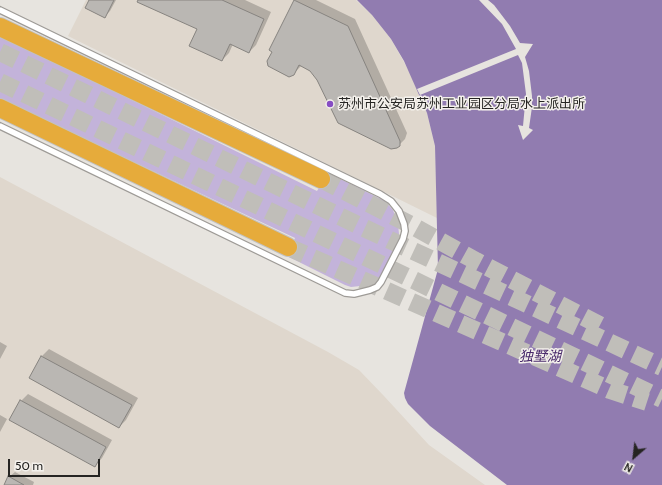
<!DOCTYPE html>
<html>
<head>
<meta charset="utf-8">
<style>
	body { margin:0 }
	#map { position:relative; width:662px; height:485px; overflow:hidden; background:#e7e4df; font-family:Cabin,sans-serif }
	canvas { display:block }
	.north { position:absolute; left:614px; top:437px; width:40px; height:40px; -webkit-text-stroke:3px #f4f1ec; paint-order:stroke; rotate:208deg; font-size:11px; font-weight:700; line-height:16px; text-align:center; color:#252422 }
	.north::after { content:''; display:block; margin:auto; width:14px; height:18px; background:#252422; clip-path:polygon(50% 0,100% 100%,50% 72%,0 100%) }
	.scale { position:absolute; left:8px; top:459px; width:92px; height:18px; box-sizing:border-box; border:2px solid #252422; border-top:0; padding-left:5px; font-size:12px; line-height:14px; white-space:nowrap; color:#252422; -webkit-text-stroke:3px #f4f1ec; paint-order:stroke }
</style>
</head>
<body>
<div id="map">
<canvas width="662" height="485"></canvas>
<div class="north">N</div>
<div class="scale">50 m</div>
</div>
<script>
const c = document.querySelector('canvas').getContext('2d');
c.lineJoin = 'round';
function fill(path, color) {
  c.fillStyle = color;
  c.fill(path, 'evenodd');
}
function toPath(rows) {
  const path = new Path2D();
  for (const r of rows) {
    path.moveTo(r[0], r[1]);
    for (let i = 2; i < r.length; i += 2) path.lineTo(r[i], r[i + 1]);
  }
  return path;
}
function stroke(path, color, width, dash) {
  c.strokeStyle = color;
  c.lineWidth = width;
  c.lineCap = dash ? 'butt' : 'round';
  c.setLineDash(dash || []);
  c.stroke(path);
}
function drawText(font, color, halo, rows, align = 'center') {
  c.font = font + ' Cabin,"Noto Sans SC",sans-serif';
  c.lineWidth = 3;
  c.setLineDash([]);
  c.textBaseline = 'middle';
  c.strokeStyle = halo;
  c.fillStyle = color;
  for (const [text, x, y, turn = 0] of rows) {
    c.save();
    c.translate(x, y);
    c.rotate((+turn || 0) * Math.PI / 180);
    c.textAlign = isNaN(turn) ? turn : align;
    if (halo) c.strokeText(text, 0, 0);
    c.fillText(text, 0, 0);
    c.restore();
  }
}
fill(toPath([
	[86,0,356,0,372,15,391,39,409,71,427,113,435,146,437,218,68,36],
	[0,177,328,352,359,370,384,396,429,445,485,485,0,485]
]), '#dfd7cd');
fill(toPath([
	[0,35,317,191,328,173,385,201,393,210,398,224,399,234,397,242,379,280,373,284,369,285,351,287,345,285,287,256,295,238,0,99]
]), '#c3b3da');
fill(toPath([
	[357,0,662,0,662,485,507,485,430,426,408,404,405,398,404,393,438,269,435,146,427,113,404,61,391,39,372,15]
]), '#917cb0');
fill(toPath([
	[479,0,488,0,494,5,510,26,520,43,533,44,525,57,529,71,532,96,532,107,529,128,533,130,523,140,518,125,523,126,526,94,522,63,518,55,420,95,417,89,516,49,502,24]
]), '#e7e4df');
fill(toPath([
	[90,0,116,0,110,11,105,16],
	[139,0,245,0,271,12,256,45,249,52,233,44,229,53,222,60,198,29],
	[296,0,316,0,355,19,407,133,405,139,398,146,311,71,302,65,293,74,273,51,270,50],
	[0,342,7,346,0,359],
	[49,349,138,398,126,420,119,427,42,356],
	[28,394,112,440,102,458,95,466,21,401],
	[0,415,7,419,0,432],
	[15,472,34,482,33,485,5,485,9,477]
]), '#0003');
const building = toPath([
	[89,0,114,0,105,18,85,8,89,0],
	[138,0,222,0,264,19,249,53,230,44,222,61,189,46,197,29,137,2,138,0],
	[294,0,348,26,400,141,400,146,397,148,391,149,338,123,317,80,310,71,299,65,294,75,289,77,268,66,267,61,272,52,269,50,294,0],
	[41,356,132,405,119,428,29,378,41,356],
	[20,400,106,447,95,467,9,420,20,400],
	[8,476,24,485,4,485,8,476]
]);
fill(building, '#bab7b3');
stroke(building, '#878480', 1);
stroke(toPath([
	[0,52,362,227,662,367],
	[0,82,662,399],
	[321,179,411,225,476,261,605,328],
	[288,247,610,390,647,402]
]), '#c0beb9', 18, [18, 9]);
const service = toPath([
	[0,10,380,194,391,201,399,211,404,224,405,231,403,239,381,282,377,287,370,290,354,294,345,293,0,126]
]);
const trunk = toPath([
	[0,27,321,179],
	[0,108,288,247]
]);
stroke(service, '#9e9b97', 8);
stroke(trunk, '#c2c2c1', 20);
stroke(service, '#fff', 5.5);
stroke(trunk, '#e6ab3b', 18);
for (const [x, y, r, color] of [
	[330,104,4,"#864dc3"]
]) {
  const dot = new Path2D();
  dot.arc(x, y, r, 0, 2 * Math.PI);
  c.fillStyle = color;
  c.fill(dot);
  stroke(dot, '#f4f1ec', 1.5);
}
drawText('13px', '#252422', '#f4f1ec', [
	["苏州市公安局苏州工业园区分局水上派出所",338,104]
], 'left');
drawText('italic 14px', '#4a2b6c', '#f4f1ec', [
	["独墅湖",540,357]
]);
</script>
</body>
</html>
